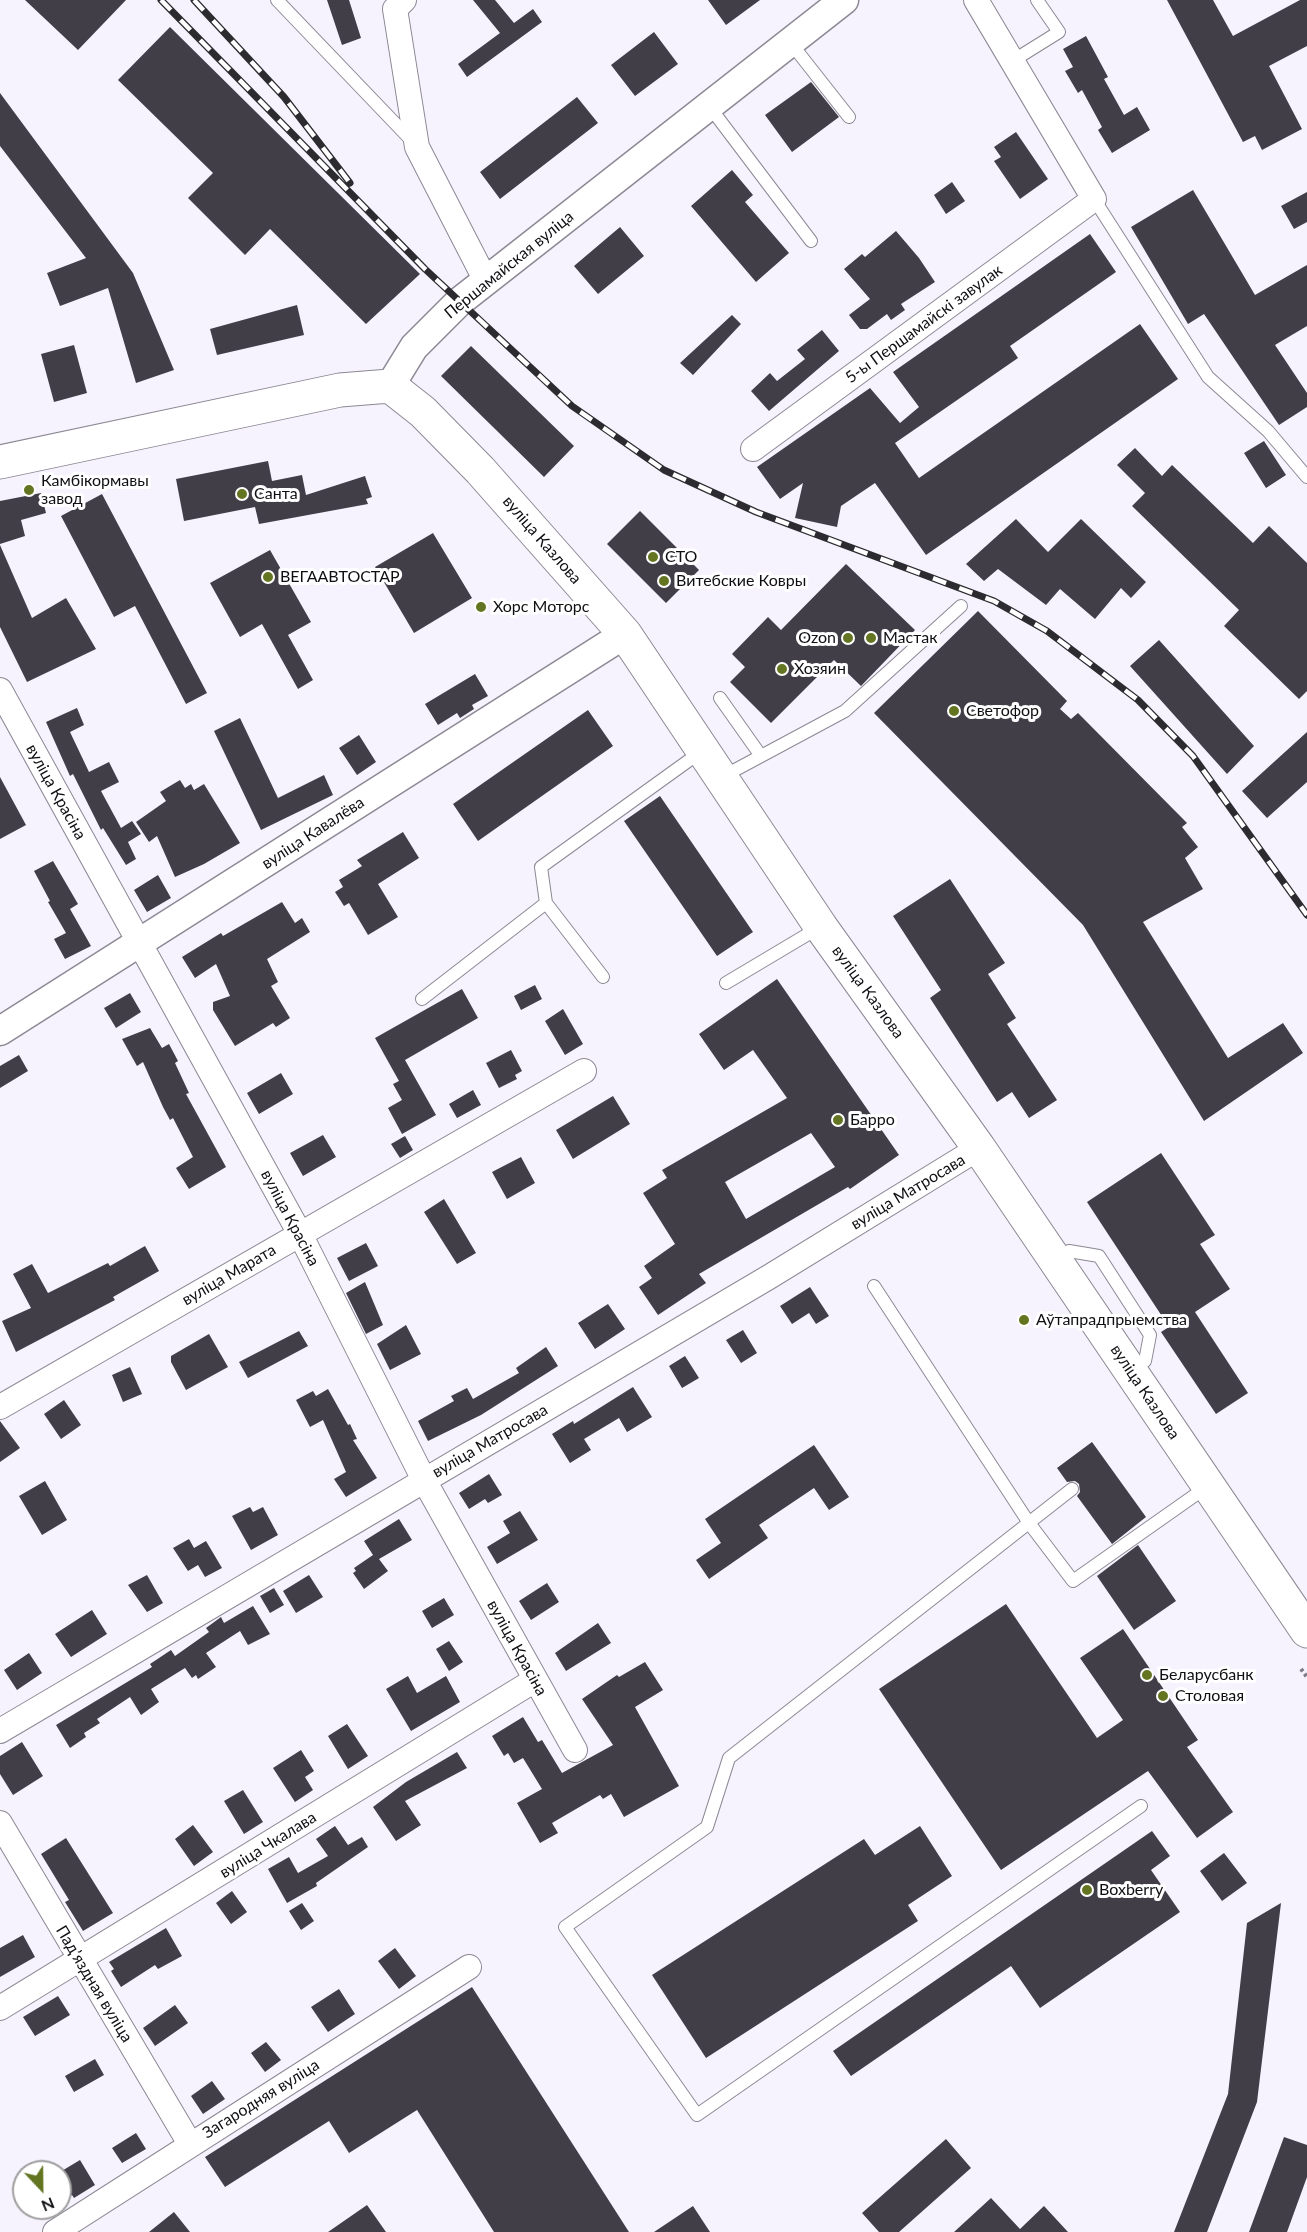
<!DOCTYPE html>
<html>
<head>
<meta charset="utf-8">
<style>
	body { margin:0 }
	#map { position:relative; width:1307px; height:2232px; overflow:hidden; background:#f6f3fe; font-family:Lato,sans-serif }
	canvas { display:block }
	.north { position:absolute; left:12px; top:2160px; width:60px; height:60px; box-sizing:border-box; background:#fff; border:2px solid #9f9fa0; border-radius:50%; rotate:158deg; font-size:16px; font-weight:700; line-height:24px; text-align:center; color:#0f0e12 }
	.north::after { content:''; display:block; margin:auto; width:21px; height:27px; background:#647522; clip-path:polygon(50% 0,100% 100%,50% 72%,0 100%) }
</style>
</head>
<body>
<div id="map">
<canvas width="1307" height="2232"></canvas>
<div class="north">N</div>
</div>
<script>
const c = document.querySelector('canvas').getContext('2d');
c.lineJoin = 'round';
function fill(path, color) {
  c.fillStyle = color;
  c.fill(path, 'evenodd');
}
function toPath(rows) {
  const path = new Path2D();
  for (const r of rows) {
    path.moveTo(r[0], r[1]);
    for (let i = 2; i < r.length; i += 2) path.lineTo(r[i], r[i + 1]);
  }
  return path;
}
function stroke(path, color, width, dash) {
  c.strokeStyle = color;
  c.lineWidth = width;
  c.lineCap = dash ? 'butt' : 'round';
  c.setLineDash(dash || []);
  c.stroke(path);
}
function drawText(font, color, halo, rows, align = 'center') {
  c.font = font + ' Lato,sans-serif';
  c.lineWidth = 6;
  c.setLineDash([]);
  c.textBaseline = 'middle';
  c.strokeStyle = halo;
  c.fillStyle = color;
  for (const [text, x, y, turn = 0] of rows) {
    c.save();
    c.translate(x, y);
    c.rotate((+turn || 0) * Math.PI / 180);
    c.textAlign = isNaN(turn) ? turn : align;
    if (halo) c.strokeText(text, 0, 0);
    c.fillText(text, 0, 0);
    c.restore();
  }
}
fill(toPath([
	[25,0,126,0,78,50],
	[327,0,349,0,361,38,342,45],
	[473,0,495,0,514,23,533,9,542,22,467,77,458,64,500,33],
	[708,0,760,0,726,25],
	[1167,0,1213,0,1233,36,1300,0,1307,0,1307,46,1269,66,1302,129,1262,150,1255,136,1243,142],
	[170,27,420,274,366,324,270,229,245,255,188,198,213,173,118,80],
	[654,32,678,64,635,96,611,65],
	[1086,36,1108,77,1104,79,1124,115,1137,107,1150,130,1112,153,1098,130,1102,127,1082,90,1078,93,1065,71,1073,67,1063,49],
	[811,82,839,117,792,152,765,115],
	[0,93,133,273,174,370,136,383,108,288,60,306,47,273,86,258,0,146],
	[577,97,598,123,500,199,480,172],
	[1016,132,1048,179,1020,199,994,161,1001,157,994,147],
	[732,170,753,195,745,202,789,253,756,282,691,206],
	[952,182,965,201,946,214,934,195],
	[1193,190,1255,295,1307,265,1307,326,1275,345,1307,393,1307,407,1279,425,1204,314,1188,324,1131,227],
	[1307,192,1307,222,1294,229,1281,206],
	[620,227,644,256,598,294,574,266],
	[896,231,919,258,935,282,901,304,905,310,891,320,887,314,867,329,860,329,849,315,870,299,844,269,862,254,865,257],
	[1090,234,1116,272,1010,346,1018,358,895,443,919,478,1140,324,1178,379,926,555,875,483,841,506,837,527,795,518,803,483,780,499,757,467,870,388,900,423,919,407,893,372],
	[297,305,304,335,217,355,210,329],
	[732,315,741,324,693,375,680,363],
	[822,330,839,351,769,411,751,391,770,373,777,381,805,359,797,350],
	[74,345,87,393,54,402,41,354],
	[471,346,574,446,544,477,441,376],
	[1264,441,1286,475,1266,488,1244,453],
	[1135,448,1162,476,1172,465,1253,543,1269,526,1307,563,1307,691,1299,699,1224,626,1239,610,1132,506,1145,493,1117,465],
	[268,461,272,481,302,475,306,495,365,476,372,497,366,499,368,504,259,524,255,507,184,521,176,479],
	[41,493,46,513,21,520,25,536,0,544,0,501],
	[102,494,207,693,186,704,135,606,114,617,61,516],
	[640,511,699,570,666,603,607,544],
	[1016,519,1048,552,1081,519,1146,582,1131,598,1121,588,1095,619,1060,589,1046,605,998,569,984,581,966,564],
	[433,533,472,598,414,633,375,567],
	[0,545,32,618,66,598,96,649,27,682,0,627],
	[270,550,311,622,288,635,313,680,298,689,262,624,240,637,210,583],
	[846,564,915,630,861,686,834,660,771,723,730,682,745,667,732,654,768,617,781,630],
	[978,611,1067,701,1060,709,1071,719,1078,713,1187,823,1182,827,1198,847,1185,858,1203,889,1143,922,1228,1058,1283,1023,1303,1053,1204,1121,1083,925,874,713],
	[1159,640,1254,746,1227,774,1130,666],
	[475,674,488,696,472,705,474,709,460,718,457,713,438,725,425,704],
	[77,708,84,725,70,732,89,772,109,762,119,782,101,791,121,828,132,821,141,834,128,842,136,859,126,865,103,828,101,830,73,774,70,776,46,722],
	[588,710,613,746,478,841,453,804],
	[240,718,278,798,324,775,333,795,261,830,214,731],
	[1307,732,1307,782,1267,818,1242,791],
	[359,735,376,762,357,775,339,748],
	[0,777,26,825,0,839],
	[180,780,185,788,191,784,194,790,204,784,240,843,204,864,175,877,157,836,149,842,136,822,166,801,160,792],
	[660,796,753,932,717,956,624,821],
	[403,832,419,858,378,884,398,917,368,935,349,903,344,906,335,892,343,887,339,880,362,866,357,860],
	[53,861,78,904,70,909,91,946,65,959,54,939,66,933,48,902,50,901,34,871],
	[158,875,171,898,147,912,134,890],
	[950,879,1005,963,988,974,1016,1018,1007,1024,1057,1100,1029,1118,1012,1092,997,1102,930,998,941,990,893,916],
	[282,902,295,923,302,918,310,932,267,959,278,982,271,986,290,1018,276,1027,273,1023,235,1046,213,1010,213,1002,230,996,216,964,195,978,182,957,221,933,223,936],
	[777,979,899,1155,850,1189,848,1187,699,1274,706,1283,658,1315,639,1287,652,1278,644,1266,675,1244,643,1193,667,1178,662,1170,787,1098,753,1050,724,1070,699,1034],
	[811,1133,835,1167,746,1219,725,1182],
	[535,985,542,999,521,1010,514,996],
	[462,989,478,1018,405,1060,436,1115,402,1134,388,1108,402,1100,393,1084,399,1081,375,1038],
	[130,993,141,1012,116,1028,104,1008],
	[563,1009,583,1044,565,1055,545,1021],
	[150,1028,162,1048,169,1044,178,1061,175,1063,189,1093,186,1094,226,1167,189,1189,176,1168,193,1157,173,1118,170,1120,163,1107,143,1062,137,1066,122,1039],
	[511,1050,522,1071,515,1075,517,1079,499,1088,486,1063],
	[19,1055,28,1071,0,1088,0,1066],
	[281,1073,293,1094,259,1114,247,1093],
	[473,1090,481,1105,457,1118,449,1104],
	[613,1096,630,1124,573,1159,556,1130],
	[323,1135,336,1157,303,1176,290,1153],
	[405,1136,413,1150,400,1158,391,1144],
	[1161,1153,1215,1235,1200,1244,1230,1289,1195,1312,1248,1393,1216,1414,1161,1332,1169,1327,1087,1202],
	[521,1157,535,1183,507,1199,492,1172],
	[444,1199,476,1253,457,1264,424,1212],
	[366,1243,378,1266,349,1281,337,1258],
	[145,1246,159,1271,113,1297,115,1300,16,1352,2,1321,31,1308,13,1274,32,1264,48,1293,108,1263,110,1266],
	[365,1282,383,1325,366,1334,346,1293],
	[810,1287,829,1316,816,1324,809,1313,792,1324,780,1306],
	[608,1304,625,1329,595,1349,578,1323],
	[406,1325,421,1354,390,1370,377,1344],
	[743,1330,757,1353,741,1363,726,1340],
	[299,1331,308,1346,248,1378,239,1362],
	[209,1334,228,1367,186,1390,171,1362,171,1356],
	[546,1347,558,1366,481,1415,428,1441,418,1421,454,1401,451,1396,467,1388,473,1399,519,1373,516,1368],
	[685,1356,699,1378,682,1388,669,1366],
	[130,1367,142,1394,123,1402,112,1375],
	[633,1387,652,1417,627,1432,619,1418,584,1439,591,1450,570,1463,552,1434,573,1421,574,1424],
	[328,1389,348,1425,350,1424,357,1439,353,1440,377,1478,346,1497,334,1479,346,1472,323,1420,310,1427,296,1400,313,1391,316,1396],
	[64,1400,81,1425,61,1439,44,1414],
	[0,1421,20,1448,0,1462],
	[1092,1442,1146,1517,1112,1544,1077,1496,1080,1492,1079,1484,1075,1481,1067,1482,1057,1468],
	[814,1445,849,1497,829,1510,814,1488,759,1525,768,1538,709,1579,696,1560,721,1543,705,1519],
	[489,1474,502,1495,488,1503,485,1499,469,1509,459,1493],
	[45,1481,67,1520,42,1535,19,1496],
	[250,1507,253,1512,263,1507,278,1535,251,1550,232,1516],
	[520,1511,538,1540,497,1564,487,1547,510,1533,503,1521],
	[399,1519,412,1540,379,1559,388,1571,364,1589,353,1573,356,1571,354,1568,373,1555,364,1541],
	[189,1539,194,1548,206,1541,222,1568,205,1577,198,1565,188,1571,173,1548],
	[1138,1545,1176,1601,1134,1630,1097,1576],
	[147,1575,163,1603,147,1612,128,1585],
	[309,1575,323,1597,296,1613,283,1591],
	[547,1583,559,1602,531,1620,519,1601],
	[274,1588,284,1605,270,1613,260,1596],
	[444,1598,454,1615,432,1628,422,1611],
	[1006,1604,1097,1738,1123,1720,1080,1658,1123,1629,1198,1740,1187,1747,1233,1812,1197,1838,1148,1771,1001,1870,879,1689],
	[253,1606,270,1634,248,1645,240,1631,206,1653,216,1667,198,1679,196,1675,192,1678,185,1668,151,1689,159,1702,141,1715,130,1697,97,1719,100,1723,84,1733,86,1737,70,1748,56,1725,152,1667,150,1664,171,1650,175,1656,209,1632,206,1628,221,1617,224,1623],
	[92,1610,107,1634,71,1657,55,1634],
	[598,1623,611,1643,566,1671,555,1653],
	[449,1641,463,1662,449,1671,436,1649],
	[29,1653,42,1673,17,1690,4,1670],
	[645,1662,663,1690,635,1707,679,1786,624,1817,611,1794,603,1799,600,1795,552,1823,558,1833,540,1843,517,1803,542,1789,523,1758,514,1763,508,1753,504,1756,492,1736,523,1717,538,1742,542,1740,562,1773,613,1745,582,1699,617,1675,619,1677],
	[408,1676,417,1693,446,1676,460,1702,411,1731,386,1689],
	[347,1724,368,1756,348,1769,328,1736],
	[22,1742,43,1776,13,1795,0,1774,0,1756],
	[301,1750,314,1771,305,1777,313,1790,295,1802,273,1768],
	[457,1752,467,1768,405,1801,421,1825,396,1841,373,1807,406,1782],
	[243,1790,263,1822,244,1834,224,1801],
	[193,1825,213,1852,194,1866,175,1839],
	[335,1826,348,1845,362,1837,368,1847,316,1883,317,1886,287,1903,268,1869,289,1857,298,1873,328,1856,316,1839],
	[920,1826,952,1876,908,1905,918,1921,706,2058,652,1975,864,1839,875,1855],
	[1152,1831,1170,1856,1151,1870,1180,1912,1040,2008,1011,1966,851,2076,833,2051],
	[66,1838,113,1913,83,1931,65,1902,69,1900,41,1854],
	[1224,1853,1247,1883,1222,1901,1200,1871],
	[232,1891,247,1912,231,1924,216,1903],
	[302,1903,314,1921,301,1930,289,1911],
	[1281,1903,1257,2102,1207,2232,1174,2232,1228,2094,1247,1923],
	[166,1928,182,1956,158,1969,155,1965,121,1987,111,1971,114,1969,109,1962],
	[23,1935,35,1957,0,1977,0,1948],
	[395,1948,416,1976,399,1989,378,1961],
	[472,1987,629,2232,494,2232,417,2110,349,2153,329,2121,225,2187,205,2157],
	[339,1989,355,2014,328,2032,311,2007],
	[58,1996,70,2015,35,2036,23,2017],
	[175,2005,188,2023,155,2046,143,2028],
	[266,2042,281,2060,265,2072,251,2053],
	[95,2059,104,2075,74,2092,65,2076],
	[212,2081,225,2099,203,2114,191,2096],
	[136,2133,146,2149,122,2163,112,2148],
	[1284,2137,1307,2145,1307,2177,1287,2232,1249,2232],
	[946,2139,971,2168,899,2232,879,2232,862,2213],
	[80,2160,95,2185,74,2198,72,2195,60,2202,60,2172],
	[991,2198,1020,2229,1044,2206,1068,2232,954,2232],
	[367,2205,386,2232,328,2232],
	[693,2206,710,2232,654,2232],
	[174,2212,190,2232,149,2232]
]), '#413e48');
const service = toPath([
	[277,0,413,142],
	[790,42,849,117],
	[1014,60,1059,32,1037,0],
	[709,106,811,241],
	[1094,199,1208,377,1268,431,1307,477],
	[720,698,761,756],
	[722,777,845,711,961,606],
	[603,977,546,903,541,867,702,751],
	[726,983,820,927],
	[422,999,546,903],
	[1056,1261,1069,1251,1099,1256,1150,1335,1145,1361,1132,1371],
	[874,1286,1029,1523,1073,1581,1208,1486],
	[1072,1489,729,1758,707,1827,565,1927,697,2115,1141,1806]
]);
const minor = toPath([
	[404,0,395,9,417,147,486,281],
	[753,449,1094,199,976,0],
	[0,690,300,1234,424,1480,575,1750],
	[0,1407,584,1071],
	[0,1731,769,1277,979,1148],
	[0,1823,190,2144],
	[0,2008,535,1680],
	[55,2232,469,1967]
]);
const tertiary = toPath([
	[390,386,414,347,459,302,844,0],
	[0,1031,625,634]
]);
const secondary = toPath([
	[0,462,340,390,390,386,423,412,480,470,625,634,821,927,979,1148,1307,1631]
]);
stroke(service, '#8c8894', 14);
stroke(minor, '#8c8894', 26);
stroke(tertiary, '#8c8894', 31);
stroke(secondary, '#8c8894', 35);
stroke(toPath([
	[1301,1669,1307,1677]
]), '#7d7b83', 4, [3, 3]);
stroke(service, '#fff', 12);
stroke(minor, '#fff', 24);
stroke(tertiary, '#fff', 28);
stroke(secondary, '#fff', 33);
const rail = toPath([
	[161,0,425,269,572,406,664,470,756,512,994,601,1047,631,1138,700,1193,756,1307,915],
	[194,0,284,97,350,183]
]);
stroke(rail, '#2c2b2f', 7);
stroke(rail, '#fff', 4.5, [14]);
for (const [x, y, r, color] of [
	[29,490,6,"#647522"],
	[242,494,6,"#647522"],
	[653,557,6,"#647522"],
	[268,577,6,"#647522"],
	[664,581,6,"#647522"],
	[481,607,6,"#647522"],
	[848,638,6,"#647522"],
	[871,638,6,"#647522"],
	[782,669,6,"#647522"],
	[954,711,6,"#647522"],
	[838,1120,6,"#647522"],
	[1024,1320,6,"#647522"],
	[1147,1675,6,"#647522"],
	[1163,1696,6,"#647522"],
	[1087,1890,6,"#647522"]
]) {
  const dot = new Path2D();
  dot.arc(x, y, r, 0, 2 * Math.PI);
  c.fillStyle = color;
  c.fill(dot);
  stroke(dot, '#fff', 2);
}
drawText('16px', '#0f0e12', '#fff', [
	["Першамайская вуліца",509,265,-39],
	["5-ы Першамайскі завулак",924,324,-36],
	["вуліца Казлова",542,540,49],
	["вуліца Красіна",56,792,61],
	["вуліца Кавалёва",313,833,-33],
	["вуліца Казлова",868,992,54],
	["вуліца Матросава",908,1192,-31],
	["вуліца Красіна",290,1218,62],
	["вуліца Марата",229,1275,-30],
	["вуліца Казлова",1145,1392,56],
	["вуліца Матросава",490,1441,-30],
	["вуліца Красіна",517,1648,61],
	["вуліца Чкалава",268,1845,-32],
	["Падʼяздная вуліца",94,1984,59],
	["Загародняя вуліца",261,2099,-32]
]);
drawText('16px', '#0f0e12', '#fff', [
	["Камбікормавы",41,481],
	["завод",41,499],
	["Санта",254,494],
	["СТО",665,557],
	["ВЕГААВТОСТАР",280,577],
	["Витебские Ковры",676,581],
	["Хорс Моторс",493,607],
	["Ozon",836,638,"right"],
	["Мастак",883,638],
	["Хозяин",794,669],
	["Светофор",966,711],
	["Барро",850,1120],
	["Аўтапрадпрыемства",1036,1320],
	["Беларусбанк",1159,1675],
	["Столовая",1175,1696],
	["Boxberry",1099,1890]
], 'left');
</script>
</body>
</html>
